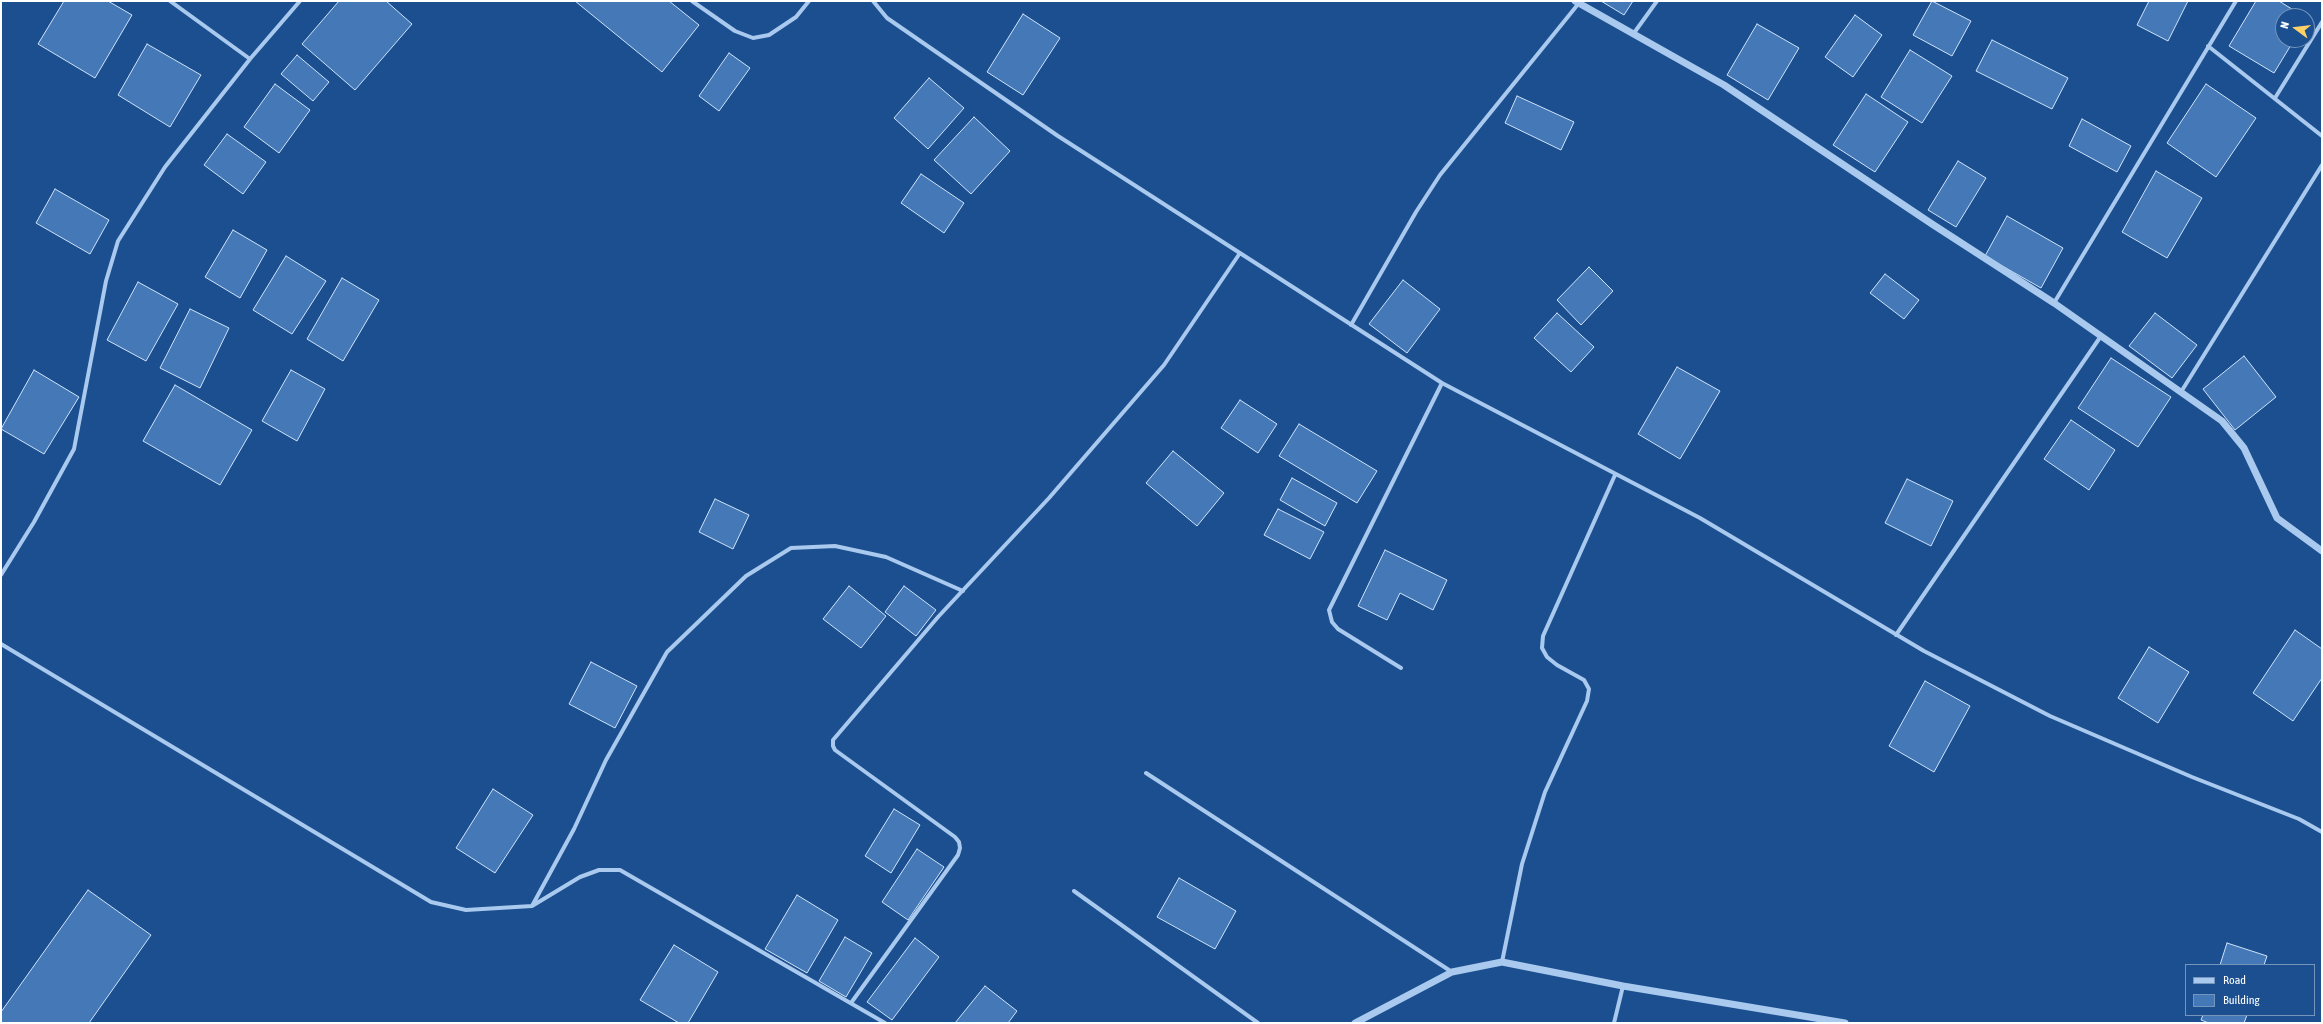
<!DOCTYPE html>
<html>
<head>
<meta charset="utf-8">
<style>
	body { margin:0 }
	#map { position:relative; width:2323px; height:1024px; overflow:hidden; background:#1b4f8f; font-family:"Asap Condensed",sans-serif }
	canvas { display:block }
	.frame { position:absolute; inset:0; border:2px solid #fff; pointer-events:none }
	.legend { position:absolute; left:2185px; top:964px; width:130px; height:52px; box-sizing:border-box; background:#1b4f8f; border:1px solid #7695bc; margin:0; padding:5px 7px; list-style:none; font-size:12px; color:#fff }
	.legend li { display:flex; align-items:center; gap:8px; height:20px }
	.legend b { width:20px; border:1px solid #7695bc }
	.north { position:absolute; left:2275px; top:8px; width:40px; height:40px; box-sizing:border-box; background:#1b4f8f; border:1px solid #7695bc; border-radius:50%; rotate:285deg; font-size:11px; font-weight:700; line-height:16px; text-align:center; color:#fff }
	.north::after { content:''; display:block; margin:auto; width:14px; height:18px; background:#ffd166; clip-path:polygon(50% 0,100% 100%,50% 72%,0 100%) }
</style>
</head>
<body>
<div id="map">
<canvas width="2323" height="1024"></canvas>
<div class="frame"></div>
<ul class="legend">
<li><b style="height:5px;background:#a9c9ee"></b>Road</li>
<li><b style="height:11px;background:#4478b7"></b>Building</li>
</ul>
<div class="north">N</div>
</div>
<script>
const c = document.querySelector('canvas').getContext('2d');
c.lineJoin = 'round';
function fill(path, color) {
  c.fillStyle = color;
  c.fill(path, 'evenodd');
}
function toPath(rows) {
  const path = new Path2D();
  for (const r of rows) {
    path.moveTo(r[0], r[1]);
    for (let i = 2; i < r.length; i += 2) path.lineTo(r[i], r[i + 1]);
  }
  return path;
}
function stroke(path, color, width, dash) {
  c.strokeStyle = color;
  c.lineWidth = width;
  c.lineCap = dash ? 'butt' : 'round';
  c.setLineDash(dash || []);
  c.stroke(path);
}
const building = toPath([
	[64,1,108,1,132,15,95,78,38,44,64,1],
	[339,1,386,1,412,24,355,90,302,44,339,1],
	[575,1,669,1,699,25,662,72,575,1],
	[1601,1,1633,1,1624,15,1601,1],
	[1932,1,1971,21,1952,56,1913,35,1932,1],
	[2149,1,2188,1,2168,41,2137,25,2149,1],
	[2256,1,2279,1,2303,16,2283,16,2283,40,2294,40,2274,73,2229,46,2256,1],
	[1023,14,1060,38,1023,95,987,72,1023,14],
	[1855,15,1882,35,1853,77,1825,57,1855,15],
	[1757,24,1799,48,1768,100,1727,75,1757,24],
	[1992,40,2068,78,2052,109,1976,71,1992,40],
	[147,44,201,75,170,127,118,95,147,44],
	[1910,50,1952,76,1922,123,1881,97,1910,50],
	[729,53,750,68,719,111,699,96,729,53],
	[297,55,329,82,313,101,281,74,297,55],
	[929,78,964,108,928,149,894,118,929,78],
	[275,84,310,110,279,153,244,127,275,84],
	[2206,84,2256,118,2216,177,2167,143,2206,84],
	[1866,94,1908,122,1875,172,1833,145,1866,94],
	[1517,96,1574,122,1561,150,1505,123,1517,96],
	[974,117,1010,151,971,194,934,160,974,117],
	[2082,119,2131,146,2117,172,2069,146,2082,119],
	[227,134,266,162,243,194,204,165,227,134],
	[1958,161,1986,178,1956,227,1928,210,1958,161],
	[2156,171,2202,198,2167,258,2122,232,2156,171],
	[921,174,964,203,944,233,901,203,921,174],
	[55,189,109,220,90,254,36,223,55,189],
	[2007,216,2063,248,2041,288,1985,256,2007,216],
	[233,230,267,250,240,298,205,277,233,230],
	[286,256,326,281,292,334,253,310,286,256],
	[1589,267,1613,291,1581,325,1557,300,1589,267],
	[1885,274,1919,300,1904,319,1870,293,1885,274],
	[342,278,379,300,343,361,307,339,342,278],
	[1403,280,1440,309,1407,353,1369,324,1403,280],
	[138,282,178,304,146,361,107,340,138,282],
	[190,309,229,328,200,388,160,368,190,309],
	[1557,313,1594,347,1571,372,1534,338,1557,313],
	[2155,313,2197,345,2172,378,2129,346,2155,313],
	[2244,356,2276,397,2235,430,2203,389,2244,356],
	[2111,358,2171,397,2138,447,2078,408,2111,358],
	[1677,367,1720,391,1680,459,1638,434,1677,367],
	[34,370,79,397,44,454,1,429,34,370],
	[291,370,325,389,297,441,262,421,291,370],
	[175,385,252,430,220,485,143,441,175,385],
	[1240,400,1277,424,1258,453,1221,428,1240,400],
	[2071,420,2115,450,2089,490,2044,459,2071,420],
	[1299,424,1377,471,1357,503,1279,456,1299,424],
	[1173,451,1224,493,1197,526,1146,483,1173,451],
	[1292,478,1337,503,1325,526,1280,500,1292,478],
	[1907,479,1953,501,1931,546,1885,523,1907,479],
	[715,499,749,515,733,549,699,532,715,499],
	[1278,509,1324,532,1310,559,1264,535,1278,509],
	[1385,550,1447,580,1433,610,1400,593,1387,620,1358,606,1385,550],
	[849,586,886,616,861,648,823,619,849,586],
	[904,586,936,610,916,636,885,612,904,586],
	[2295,630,2322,649,2322,678,2293,721,2253,693,2295,630],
	[2149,647,2189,672,2158,723,2118,698,2149,647],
	[591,662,637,686,615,728,569,704,591,662],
	[1925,681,1970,706,1934,772,1889,746,1925,681],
	[493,789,533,815,495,873,456,848,493,789],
	[894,809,920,825,891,873,865,856,894,809],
	[917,849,944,867,908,920,882,902,917,849],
	[1179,878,1236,911,1215,949,1157,917,1179,878],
	[88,890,151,935,89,1023,1,1023,1,1012,88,890],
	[797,895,838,920,807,973,765,949,797,895],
	[845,937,872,953,846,997,819,981,845,937],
	[915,938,939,957,892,1020,867,1002,915,938],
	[2227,943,2267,956,2264,965,2220,965,2227,943],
	[674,945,718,972,688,1023,679,1023,640,1000,674,945],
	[985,986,1017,1011,1008,1023,955,1023,985,986],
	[2203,1015,2247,1015,2244,1023,2209,1023,2201,1020,2203,1015]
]);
fill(building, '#4478b7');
stroke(building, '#cfe3fa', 1);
stroke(toPath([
	[170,1,250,59],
	[692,1,735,31,753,38,769,35,796,17,809,1],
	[873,1,887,18,1058,136,1442,383,1700,518,1924,651,2050,716,2192,777,2299,819,2322,832],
	[1634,33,1657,1],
	[2208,46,2322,136],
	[2275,98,2322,22],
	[2054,303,2236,1],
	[1351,325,1416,212,1440,175,1579,3],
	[2181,392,2322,165],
	[1,575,34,522,74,449,106,281,118,241,165,167,250,59,300,1],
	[1896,635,2101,336],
	[1,644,431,902,466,910,532,906,580,877,599,870,620,870,885,1023],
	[1401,668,1338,629,1332,622,1329,610,1442,383],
	[1146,773,1452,972],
	[1074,891,1258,1023],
	[532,906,574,829,606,760,667,652,746,576,791,548,835,546,886,557,963,591],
	[1502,962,1522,864,1545,792,1587,701,1589,689,1584,680,1557,665,1547,657,1542,648,1543,636,1615,475],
	[851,1003,958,855,960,848,959,842,955,837,835,750,833,746,833,740,938,617,1049,498,1164,365,1240,253],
	[1614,1023,1623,986]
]), '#a9c9ee', 4);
stroke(toPath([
	[1575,1,1724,85,1932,224,2054,303,2222,421,2244,448,2277,518,2322,551],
	[1355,1023,1452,972,1502,962,1623,986,1845,1023]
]), '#a9c9ee', 7);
</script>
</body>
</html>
